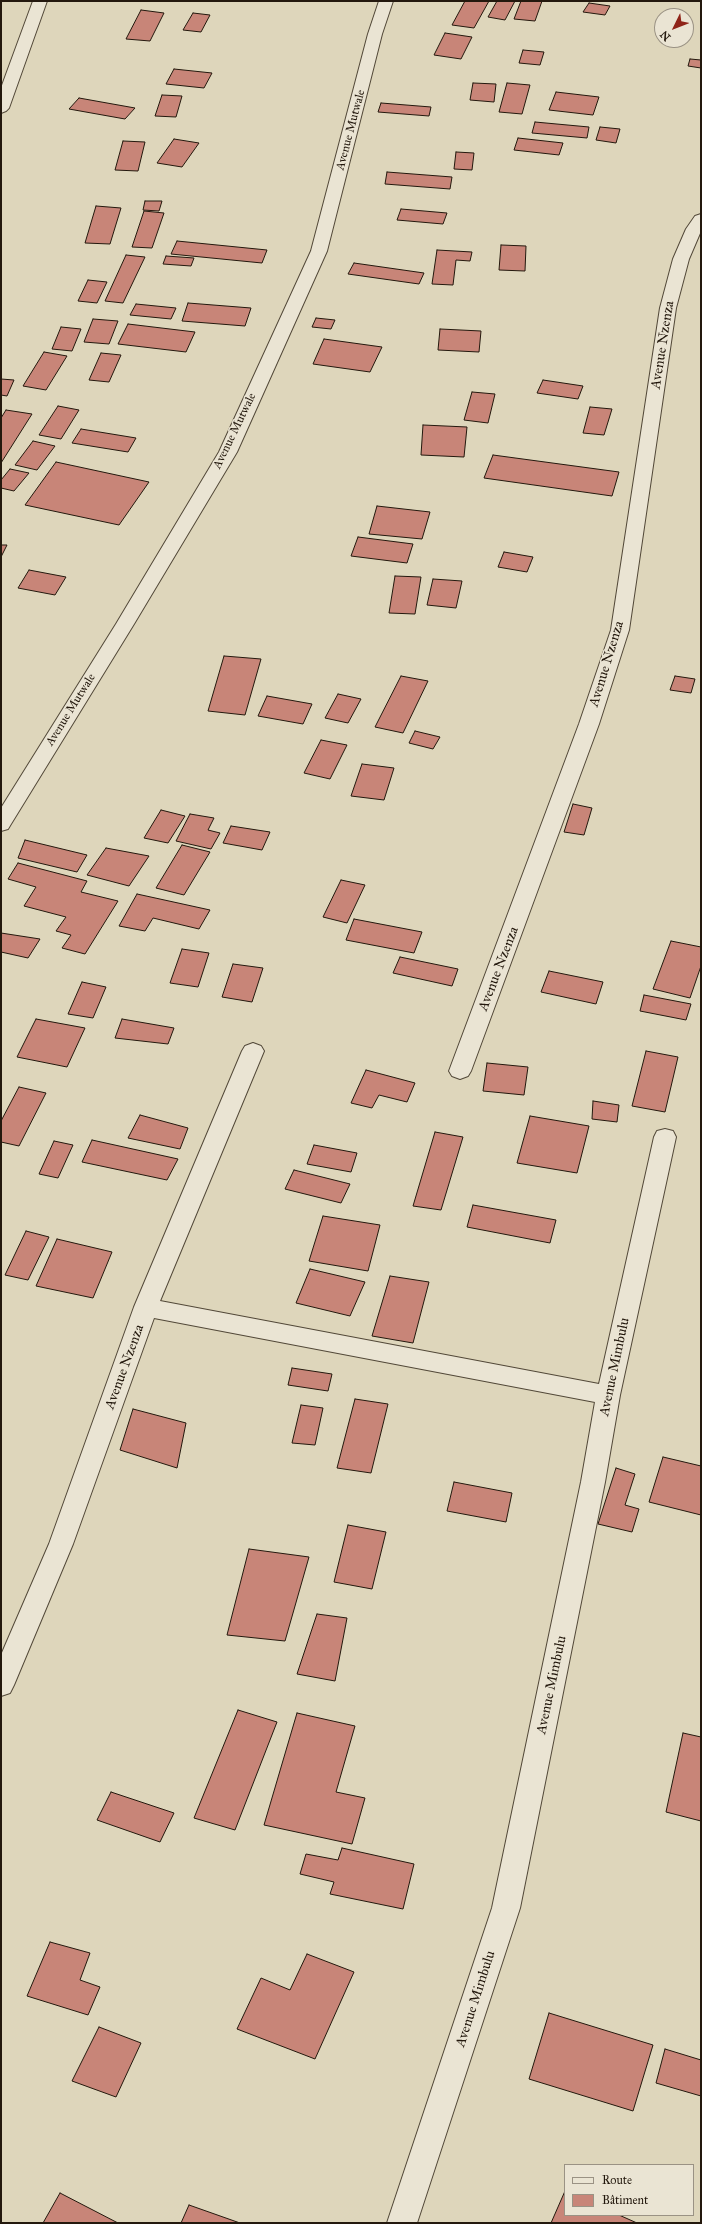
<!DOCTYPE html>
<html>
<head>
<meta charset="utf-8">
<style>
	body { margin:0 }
	#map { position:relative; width:702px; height:2224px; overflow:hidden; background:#ded6bb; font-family:"IM FELL Great Primer",serif }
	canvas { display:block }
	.frame { position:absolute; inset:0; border:2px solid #23180d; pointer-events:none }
	.legend { position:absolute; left:564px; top:2164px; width:130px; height:52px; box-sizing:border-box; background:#eae4d3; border:1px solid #9a9284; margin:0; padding:5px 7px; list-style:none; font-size:12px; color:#23180d }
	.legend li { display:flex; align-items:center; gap:8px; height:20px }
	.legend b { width:20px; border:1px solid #9a9284 }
	.north { position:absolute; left:654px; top:8px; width:40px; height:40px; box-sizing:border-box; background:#eae4d3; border:1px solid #9a9284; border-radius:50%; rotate:227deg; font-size:11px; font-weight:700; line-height:16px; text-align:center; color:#23180d }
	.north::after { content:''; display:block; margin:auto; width:14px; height:18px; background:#8f2418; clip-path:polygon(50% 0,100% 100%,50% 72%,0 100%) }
</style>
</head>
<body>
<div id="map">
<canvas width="702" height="2224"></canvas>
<div class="frame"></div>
<ul class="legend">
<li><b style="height:5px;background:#eae4d3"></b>Route</li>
<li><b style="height:11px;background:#c88578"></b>Bâtiment</li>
</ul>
<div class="north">N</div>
</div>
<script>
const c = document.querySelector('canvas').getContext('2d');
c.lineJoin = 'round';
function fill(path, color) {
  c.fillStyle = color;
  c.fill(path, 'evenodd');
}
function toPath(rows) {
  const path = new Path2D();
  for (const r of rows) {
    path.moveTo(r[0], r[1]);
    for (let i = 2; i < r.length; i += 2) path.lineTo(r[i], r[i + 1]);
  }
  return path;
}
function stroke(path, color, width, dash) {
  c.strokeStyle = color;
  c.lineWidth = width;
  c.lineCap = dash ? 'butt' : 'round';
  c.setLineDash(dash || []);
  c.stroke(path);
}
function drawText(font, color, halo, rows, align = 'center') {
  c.font = font + ' "IM FELL Great Primer",serif';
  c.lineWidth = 3;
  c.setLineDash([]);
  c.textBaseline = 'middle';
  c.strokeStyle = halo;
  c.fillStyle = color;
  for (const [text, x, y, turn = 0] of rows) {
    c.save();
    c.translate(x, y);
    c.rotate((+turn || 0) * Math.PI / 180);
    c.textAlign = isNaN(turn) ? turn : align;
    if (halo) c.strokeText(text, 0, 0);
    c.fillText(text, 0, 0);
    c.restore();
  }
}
const building = toPath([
	[465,1,489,1,474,28,452,25,465,1],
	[497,1,515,1,505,20,488,17,497,1],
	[521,1,542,1,535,21,514,19,521,1],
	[589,3,610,6,605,15,583,12,589,3],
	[141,10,164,13,150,41,126,39,141,10],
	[193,13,210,15,201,32,183,30,193,13],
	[445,33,472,37,461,59,434,55,445,33],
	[523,50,544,52,540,65,519,63,523,50],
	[690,59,701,60,701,68,688,66,690,59],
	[174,69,212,73,204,88,166,84,174,69],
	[473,83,496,84,494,102,470,100,473,83],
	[507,83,530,85,522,114,499,112,507,83],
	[556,92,599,97,593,115,549,110,556,92],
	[162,95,182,96,176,117,155,116,162,95],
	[79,98,135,108,125,119,69,109,79,98],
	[381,103,431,107,429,116,378,112,381,103],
	[535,122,589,127,587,138,532,133,535,122],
	[600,127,620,129,616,143,596,140,600,127],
	[518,138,563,143,559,155,514,150,518,138],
	[174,139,199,143,182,167,157,163,174,139],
	[123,141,145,142,138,171,115,170,123,141],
	[456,152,474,153,472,170,454,169,456,152],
	[387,172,452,177,450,189,385,184,387,172],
	[145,201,162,201,159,211,143,210,145,201],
	[96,206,121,208,110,244,85,243,96,206],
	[401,209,447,213,443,224,397,220,401,209],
	[144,211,164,213,152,248,132,247,144,211],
	[177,241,267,250,262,263,171,254,177,241],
	[501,245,526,246,525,271,499,270,501,245],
	[437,250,472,252,470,261,456,260,453,285,432,284,437,250],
	[126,255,145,257,123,303,105,301,126,255],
	[166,256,194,258,191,266,163,264,166,256],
	[354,263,424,273,419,284,348,274,354,263],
	[88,280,107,282,97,303,78,301,88,280],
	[188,303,251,308,245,326,182,321,188,303],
	[136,304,176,308,171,319,130,315,136,304],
	[316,318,335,320,331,329,312,327,316,318],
	[93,319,118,321,109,344,84,342,93,319],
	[128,324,195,332,186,352,118,344,128,324],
	[61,327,81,329,72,351,52,349,61,327],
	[440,329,481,331,479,352,438,350,440,329],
	[324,339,382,347,370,372,313,364,324,339],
	[44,352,67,356,46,390,23,386,44,352],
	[101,353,121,355,109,382,89,380,101,353],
	[1,379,14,380,7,396,1,395,1,379],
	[543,380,583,386,578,399,537,393,543,380],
	[472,392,495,394,488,423,464,420,472,392],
	[58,406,79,410,61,439,39,435,58,406],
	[590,407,612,409,604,435,583,433,590,407],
	[6,410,32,414,1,463,1,418,6,410],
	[423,425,467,427,464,457,421,455,423,425],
	[81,429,136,438,128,452,72,443,81,429],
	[33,441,55,446,37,470,15,465,33,441],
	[493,455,619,472,612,496,484,478,493,455],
	[56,462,149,482,119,525,25,505,56,462],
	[10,469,29,473,14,491,1,488,1,480,10,469],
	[377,506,430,512,422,539,369,534,377,506],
	[358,537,413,544,407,563,351,556,358,537],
	[1,545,7,545,1,557,1,545],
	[504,552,533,557,527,572,498,567,504,552],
	[29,570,66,577,55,595,18,588,29,570],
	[395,576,421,577,415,614,389,613,395,576],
	[433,579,462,581,456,608,427,605,433,579],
	[224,656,261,659,245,715,208,711,224,656],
	[401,676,428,681,403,733,375,727,401,676],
	[675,676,695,679,691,693,670,690,675,676],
	[338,694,361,699,348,723,325,718,338,694],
	[267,696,312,704,303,724,258,716,267,696],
	[415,731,440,737,433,749,409,743,415,731],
	[321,740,347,745,330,779,304,773,321,740],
	[362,764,394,768,384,800,351,796,362,764],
	[573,804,592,808,584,835,564,832,573,804],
	[161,810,185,816,168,843,144,838,161,810],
	[190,814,214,818,208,830,220,833,211,849,176,841,190,814],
	[231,826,270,832,262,850,223,843,231,826],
	[25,840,87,855,77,872,18,858,25,840],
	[182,845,210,852,184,895,156,888,182,845],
	[106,848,149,856,129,886,87,875,106,848],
	[18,863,87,881,81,892,118,901,85,954,62,948,71,935,56,931,66,917,24,906,36,887,8,879,18,863],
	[341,880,365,885,347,923,323,917,341,880],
	[137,894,210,910,199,929,153,918,145,931,119,926,137,894],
	[354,919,422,932,414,953,346,940,354,919],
	[1,933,40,939,28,958,1,952,1,933],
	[671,941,701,947,701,966,690,998,653,989,671,941],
	[182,949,209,953,198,987,170,983,182,949],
	[400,957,458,969,452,986,393,973,400,957],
	[233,964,263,968,252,1002,222,997,233,964],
	[549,971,603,982,596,1004,541,992,549,971],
	[82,982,106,987,93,1018,68,1014,82,982],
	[644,995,691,1004,686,1020,640,1011,644,995],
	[36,1019,85,1028,67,1067,17,1057,36,1019],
	[122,1019,174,1028,168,1044,115,1038,122,1019],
	[646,1051,678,1057,665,1112,632,1106,646,1051],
	[487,1063,528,1067,524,1095,483,1091,487,1063],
	[366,1070,415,1083,407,1102,379,1095,372,1108,351,1103,366,1070],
	[19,1087,46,1093,19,1146,1,1142,1,1121,19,1087],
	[593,1101,619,1105,617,1122,592,1119,593,1101],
	[140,1115,188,1128,180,1149,128,1138,140,1115],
	[530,1116,589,1126,577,1173,517,1163,530,1116],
	[435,1132,463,1137,441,1210,413,1206,435,1132],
	[92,1140,178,1159,167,1180,82,1162,92,1140],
	[54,1141,73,1145,58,1178,39,1174,54,1141],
	[314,1145,357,1153,351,1172,307,1164,314,1145],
	[294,1170,350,1184,341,1203,285,1189,294,1170],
	[473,1205,556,1220,550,1243,467,1227,473,1205],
	[323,1216,380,1225,368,1271,309,1261,323,1216],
	[26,1231,49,1237,28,1280,5,1275,26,1231],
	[57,1239,112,1252,93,1298,36,1286,57,1239],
	[310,1269,365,1282,350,1316,296,1303,310,1269],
	[390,1276,429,1282,413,1343,372,1336,390,1276],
	[292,1368,332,1374,328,1391,288,1385,292,1368],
	[355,1399,388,1404,371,1473,337,1468,355,1399],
	[301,1405,323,1408,315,1445,292,1443,301,1405],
	[133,1409,186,1423,177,1468,120,1450,133,1409],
	[663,1457,701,1466,701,1515,649,1502,663,1457],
	[616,1468,635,1474,625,1505,639,1509,632,1532,598,1524,616,1468],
	[454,1482,512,1493,506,1522,447,1511,454,1482],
	[348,1525,386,1532,372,1589,334,1582,348,1525],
	[249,1549,309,1557,285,1641,227,1635,249,1549],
	[317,1614,347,1618,335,1681,297,1674,317,1614],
	[238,1710,277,1722,235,1830,194,1818,238,1710],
	[297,1713,355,1726,336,1792,365,1798,352,1844,264,1825,297,1713],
	[683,1733,701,1737,701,1821,666,1812,683,1733],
	[111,1792,174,1813,160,1842,97,1820,111,1792],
	[342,1848,414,1864,403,1909,330,1894,334,1882,300,1874,306,1854,338,1860,342,1848],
	[50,1942,90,1953,80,1980,100,1987,88,2015,27,1996,50,1942],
	[307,1954,354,1972,315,2059,237,2029,261,1978,290,1990,307,1954],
	[549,2013,653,2045,633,2111,529,2079,549,2013],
	[99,2027,141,2043,116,2097,72,2081,99,2027],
	[665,2049,701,2060,701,2096,656,2083,665,2049],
	[565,2191,565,2215,619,2215,637,2223,551,2223,565,2191],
	[60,2193,118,2223,43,2223,60,2193],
	[189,2205,240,2223,181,2223,189,2205]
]);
fill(building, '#c88578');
stroke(building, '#23180d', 1);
const minor = toPath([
	[33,1,47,1,9,108,6,111,1,113,1,88,33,1],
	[379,1,393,1,382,34,327,251,237,452,134,624,11,824,8,829,1,831,1,808,116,624,219,452,311,251,368,34,379,1],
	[701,214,701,231,689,259,676,308,629,630,599,724,471,1071,468,1076,460,1079,452,1076,449,1071,579,724,611,630,660,308,673,259,686,229,695,216,701,214],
	[253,1043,261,1046,264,1051,160,1301,599,1384,654,1137,657,1131,665,1129,673,1131,676,1137,620,1395,605,1482,520,1908,417,2223,387,2223,492,1908,581,1482,595,1402,154,1318,73,1544,14,1685,10,1693,1,1696,1,1655,49,1544,134,1307,242,1051,245,1046,253,1043]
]);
stroke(minor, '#524838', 2);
fill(minor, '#eae4d3');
drawText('12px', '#23180d', '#eae4d3', [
	["Avenue Mutwale",351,130,-75],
	["Avenue Mutwale",235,431,-64],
	["Avenue Mutwale",71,710,-58]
]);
drawText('14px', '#23180d', '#eae4d3', [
	["Avenue Nzenza",663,345,-81],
	["Avenue Nzenza",607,664,-73],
	["Avenue Nzenza",499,969,-69],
	["Avenue Nzenza",125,1367,-70],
	["Avenue Mimbulu",615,1367,-78],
	["Avenue Mimbulu",552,1685,-78],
	["Avenue Mimbulu",476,1999,-72]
]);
</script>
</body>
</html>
